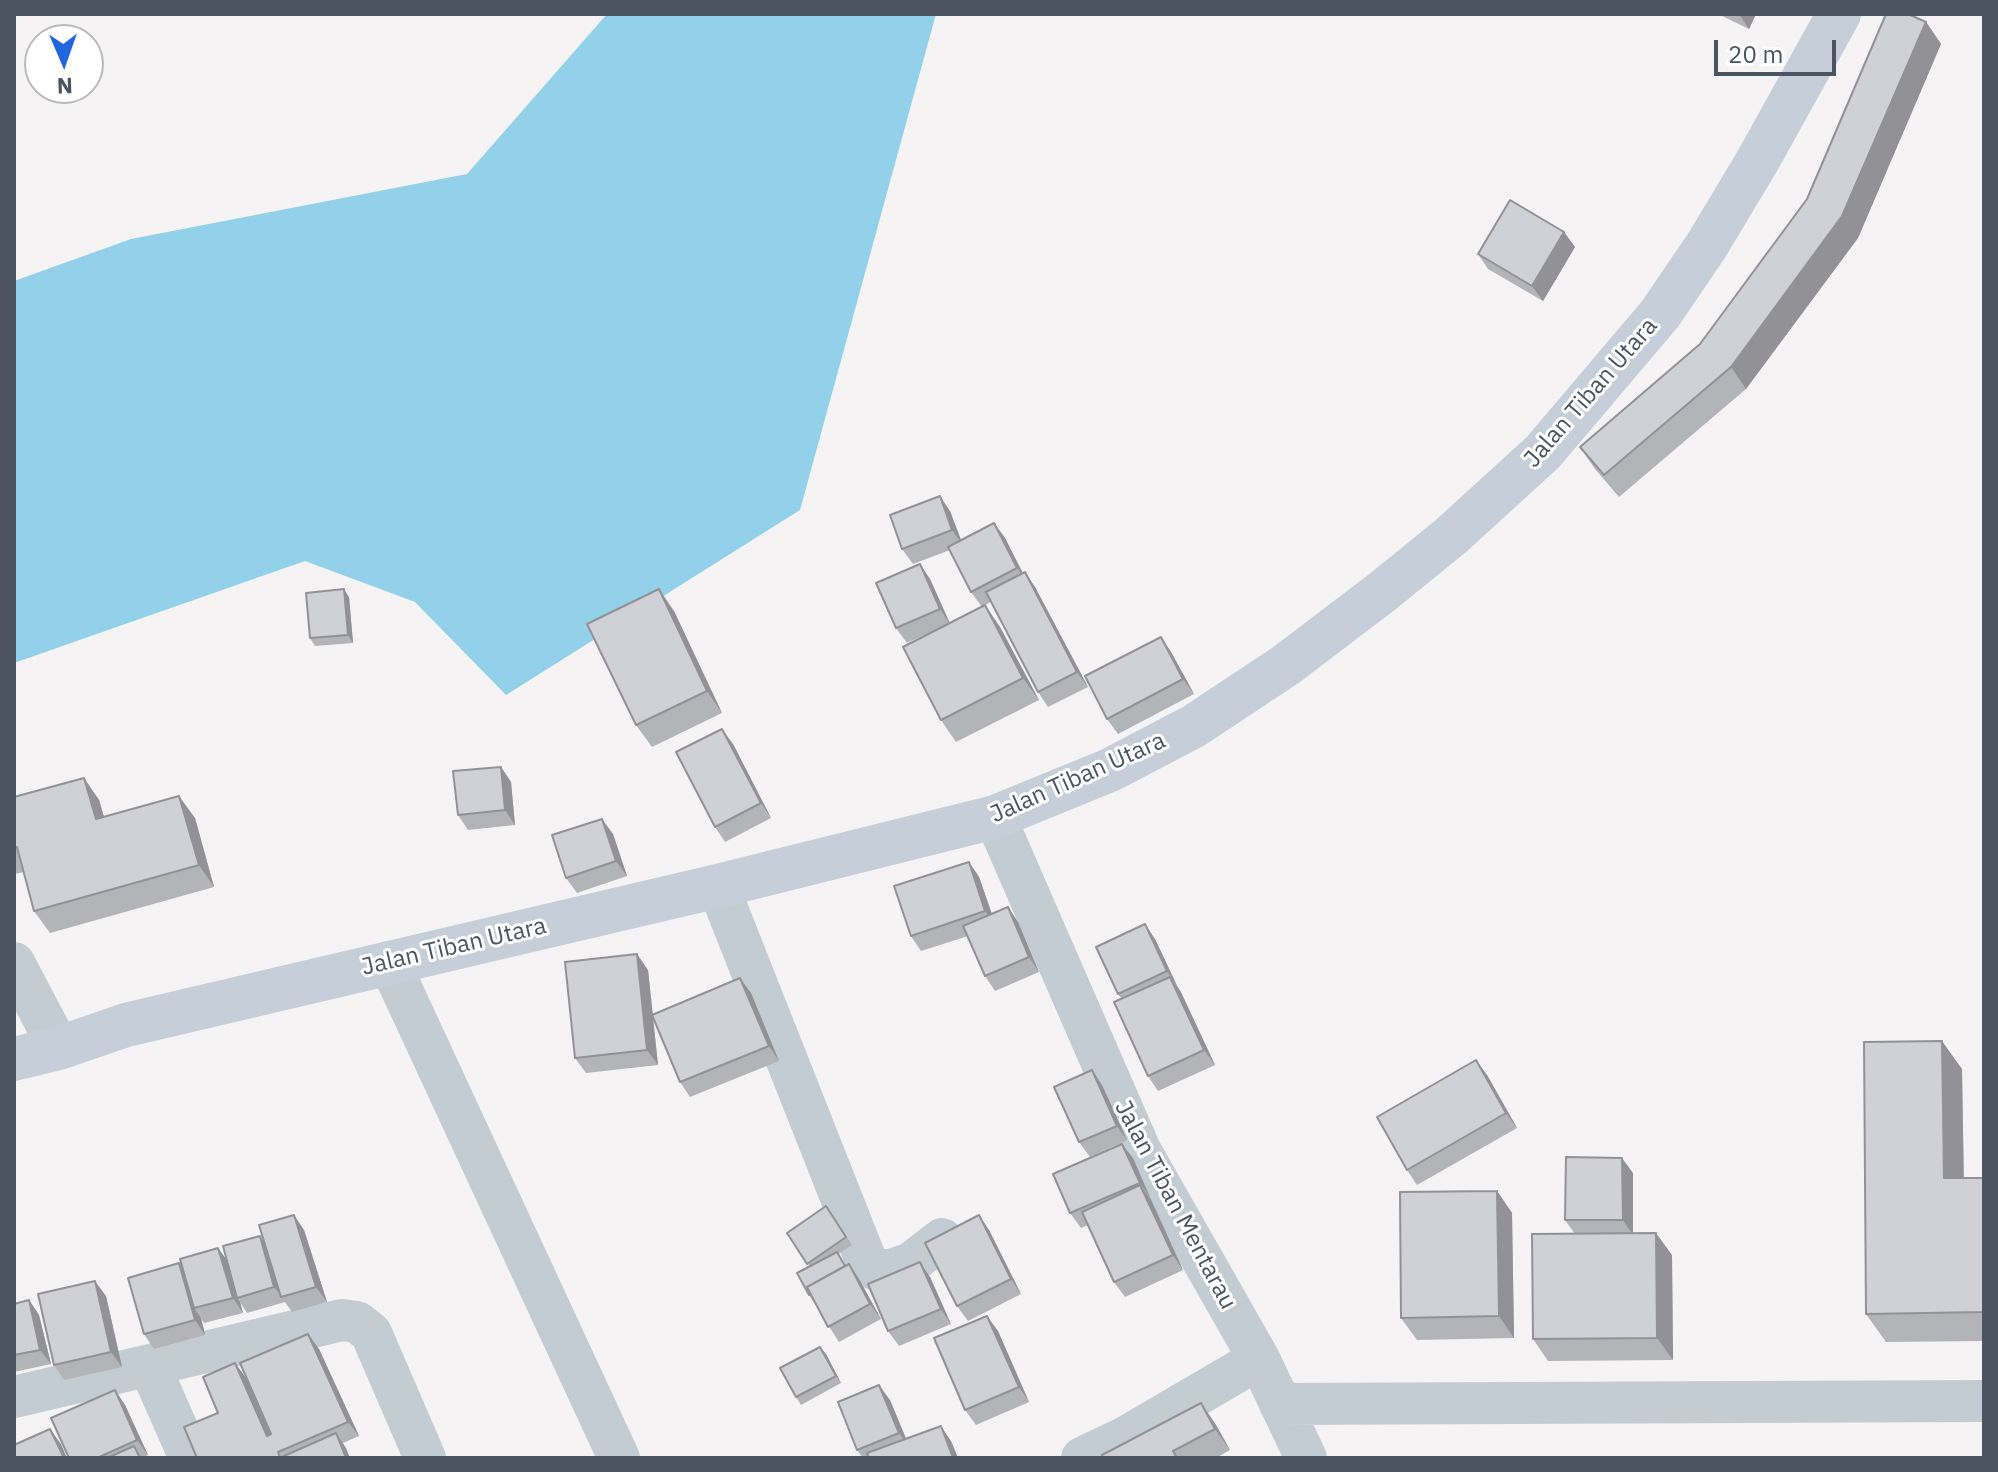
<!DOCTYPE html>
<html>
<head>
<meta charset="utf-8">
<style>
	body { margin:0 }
	#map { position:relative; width:1998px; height:1472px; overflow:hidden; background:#f5f3f3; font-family:"IBM Plex Sans",sans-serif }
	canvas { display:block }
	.frame { position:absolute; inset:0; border:16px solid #4b5460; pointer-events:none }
	.north { position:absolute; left:24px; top:24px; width:80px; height:80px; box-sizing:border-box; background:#fff; border:2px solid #b7bbbf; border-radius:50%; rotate:178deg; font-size:22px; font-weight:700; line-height:32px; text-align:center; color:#4b5460 }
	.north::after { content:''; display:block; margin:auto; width:28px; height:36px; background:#2266df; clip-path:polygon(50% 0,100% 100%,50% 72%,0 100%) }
	.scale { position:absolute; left:1714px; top:40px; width:122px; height:36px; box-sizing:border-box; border:4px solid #4b5460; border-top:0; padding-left:10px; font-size:24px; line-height:28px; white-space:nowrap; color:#4b5460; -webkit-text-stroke:6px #fff; paint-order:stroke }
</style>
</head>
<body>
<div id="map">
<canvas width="1998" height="1472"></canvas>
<div class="frame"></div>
<div class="north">N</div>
<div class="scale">20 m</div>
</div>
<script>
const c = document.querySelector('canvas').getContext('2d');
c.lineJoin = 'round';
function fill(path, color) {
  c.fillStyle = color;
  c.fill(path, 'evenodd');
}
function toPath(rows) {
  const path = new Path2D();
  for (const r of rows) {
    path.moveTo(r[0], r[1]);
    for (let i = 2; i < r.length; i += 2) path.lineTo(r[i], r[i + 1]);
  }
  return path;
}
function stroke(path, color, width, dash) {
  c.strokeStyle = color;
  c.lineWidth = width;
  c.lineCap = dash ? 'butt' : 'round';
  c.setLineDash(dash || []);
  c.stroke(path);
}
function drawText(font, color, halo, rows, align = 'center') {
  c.font = font + ' "IBM Plex Sans",sans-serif';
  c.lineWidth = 6;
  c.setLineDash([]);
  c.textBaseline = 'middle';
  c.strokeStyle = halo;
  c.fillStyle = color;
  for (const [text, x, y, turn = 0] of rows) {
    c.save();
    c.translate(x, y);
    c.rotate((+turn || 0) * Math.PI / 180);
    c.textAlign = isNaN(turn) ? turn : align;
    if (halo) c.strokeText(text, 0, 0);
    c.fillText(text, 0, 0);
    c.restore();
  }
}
fill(toPath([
	[607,14,936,14,800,510,506,695,415,602,305,561,14,663,14,281,131,239,467,174]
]), '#93d1ea');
stroke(toPath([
	[995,817,1140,1150,1259,1359,1306,1458],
	[718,886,867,1263,876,1270,891,1270,911,1263,942,1239],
	[389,962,619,1458],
	[14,963,59,1048],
	[150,1367,190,1458],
	[14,1397,342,1320,357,1322,371,1333,425,1458],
	[1280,1404,1984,1401],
	[1082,1458,1124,1438,1259,1359]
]), '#c4ccd3', 42);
stroke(toPath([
	[14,1059,59,1048,126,1025,718,886,995,817,1110,770,1194,726,1286,665,1382,592,1451,536,1543,452,1660,314,1707,245,1758,160,1839,14]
]), '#c6ceda', 44);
fill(toPath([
	[1718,14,1756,14,1749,29],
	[1926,22,1941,44,1858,238,1746,389,1619,497,1595,469,1580,447,1700,344,1807,199],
	[1564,232,1575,247,1543,301,1488,269,1478,254],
	[950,511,961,541,994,523,1005,538,1022,573,1035,587,1088,687,1048,707,1038,692,991,602,985,605,1000,627,1039,700,956,742,941,720,935,630,907,643,896,628,930,579,950,623,982,607,971,592,950,550,913,564,902,549],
	[349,597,353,643,315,646,310,638],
	[674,611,722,713,652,747,636,725],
	[1161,637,1171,652,1194,694,1118,734,1107,719],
	[733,744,771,818,725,842,715,827],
	[501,767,511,782,515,825,468,830,458,815],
	[84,778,99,800,104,817,195,818,214,887,50,933,34,911,24,872,14,874,14,797],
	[613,834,627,876,577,893,566,878],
	[969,862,979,877,992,914,1008,907,1018,922,1039,972,995,991,985,976,968,936,921,951,911,936],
	[1155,939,1215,1065,1158,1091,1148,1076,1122,999,1118,994],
	[648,970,653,1015,740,978,751,993,779,1061,690,1097,680,1082,653,1018,658,1065,586,1073,575,1058],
	[1962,1069,1964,1178,1984,1178,1984,1341,1886,1342,1866,1314],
	[1092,1070,1102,1085,1127,1140,1090,1157,1079,1142],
	[1487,1075,1517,1128,1417,1185,1407,1170],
	[1133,1158,1183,1270,1125,1297,1114,1282,1088,1225,1081,1228,1070,1213],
	[1633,1173,1633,1233,1672,1255,1673,1360,1548,1361,1533,1339,1575,1234,1565,1220],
	[1497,1191,1512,1213,1514,1338,1417,1340,1401,1318],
	[826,1206,852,1245,838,1254,846,1266,849,1264,859,1279,881,1319,839,1342,809,1295,810,1267,787,1233],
	[304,1230,327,1302,292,1312,285,1302,247,1313,240,1302,243,1313,204,1323,201,1318,205,1335,154,1349,144,1334,179,1263,183,1269,218,1248,227,1261,265,1244],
	[989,1230,1021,1294,968,1321,957,1306],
	[930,1277,951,1324,899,1346,888,1331],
	[106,1296,122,1367,64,1380,54,1365],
	[29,1300,39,1315,51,1364,14,1372,14,1304],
	[998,1331,1029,1402,976,1425,965,1410],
	[319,1349,359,1436,343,1443,350,1458,197,1458,218,1413,235,1363,246,1378,270,1435],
	[826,1354,841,1383,801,1405,796,1397],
	[115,1390,125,1405,148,1455,143,1458,69,1458],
	[890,1400,906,1439,951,1441,958,1458,863,1458,857,1450],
	[1201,1403,1216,1425,1230,1450,1216,1458,1103,1458]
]), '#b3b4b8');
fill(toPath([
	[1739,14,1756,14,1749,29],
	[1926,22,1941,44,1858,238,1746,389,1731,367],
	[1564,232,1575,247,1543,301,1532,286],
	[940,496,950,511,963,545,952,530],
	[994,523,1005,538,1028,583,1017,568],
	[920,564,930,579,950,624,940,609],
	[1025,572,1035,587,1088,687,1077,672],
	[344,589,349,597,353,643,348,635],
	[659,589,674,611,722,713,707,691],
	[985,605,1000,627,1039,700,1023,678],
	[1161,637,1171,652,1194,694,1183,679],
	[722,729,733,744,771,818,761,803],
	[501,767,511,782,515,825,505,810],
	[84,778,99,800,111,841,96,819],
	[179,796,195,818,214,887,199,865],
	[602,819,613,834,627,876,616,861],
	[969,862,979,877,996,926,985,911],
	[1008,907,1018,922,1039,972,1029,957],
	[1145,924,1155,939,1177,986,1167,971],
	[637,954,648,970,658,1065,647,1050],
	[1170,977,1181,992,1215,1065,1204,1050],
	[740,978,751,993,779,1061,769,1046],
	[1942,1041,1962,1069,1964,1206,1944,1178],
	[1476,1060,1487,1075,1517,1128,1506,1113],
	[1092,1070,1102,1085,1127,1140,1117,1126],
	[1122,1144,1133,1158,1150,1198,1140,1183],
	[1622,1158,1633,1173,1633,1235,1623,1220],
	[1140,1185,1151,1200,1183,1270,1173,1255],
	[1497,1191,1512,1213,1514,1338,1499,1316],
	[294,1215,304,1230,327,1302,316,1287],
	[979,1215,989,1230,1021,1294,1011,1279],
	[1656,1233,1672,1255,1673,1360,1657,1338],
	[260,1236,270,1251,282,1297,274,1287],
	[218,1248,229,1263,237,1298,240,1302,243,1313,233,1298],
	[920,1262,930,1277,951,1324,941,1309],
	[179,1263,189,1278,194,1308,201,1318,205,1335,195,1320],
	[849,1264,859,1279,881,1319,870,1304],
	[95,1281,106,1296,122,1367,111,1352],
	[29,1300,39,1315,51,1364,40,1350],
	[987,1316,998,1331,1029,1402,1019,1387],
	[308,1334,319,1349,359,1436,348,1422],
	[820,1347,826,1354,841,1383,836,1376],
	[235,1363,246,1378,278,1451,267,1436],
	[879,1385,890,1400,910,1448,899,1433],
	[115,1390,125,1405,148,1455,137,1440],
	[1201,1403,1216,1425,1230,1450,1215,1429],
	[941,1426,951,1441,958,1458,953,1458],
	[50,1429,61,1444,67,1458,64,1458],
	[336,1433,346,1448,350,1458,346,1458]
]), '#929296');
const building = toPath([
	[1886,14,1908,14,1926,22,1842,216,1731,367,1604,475,1580,447,1700,344,1807,199,1886,14],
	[1510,200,1564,232,1532,286,1478,254,1510,200],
	[940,496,952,530,902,549,890,515,940,496],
	[994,523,1017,568,971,592,948,547,994,523],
	[920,564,940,609,896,628,876,583,920,564],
	[1025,572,1077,672,1038,692,986,592,1025,572],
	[344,589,348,635,310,638,306,593,344,589],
	[659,589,707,691,636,725,587,624,659,589],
	[985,605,1023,678,941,720,903,647,985,605],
	[1161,637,1183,679,1107,719,1085,676,1161,637],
	[722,729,761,803,715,827,676,752,722,729],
	[501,767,505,810,458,815,453,771,501,767],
	[84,778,96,819,179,796,199,865,34,911,17,847,14,848,14,797,84,778],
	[602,819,616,861,566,878,552,835,602,819],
	[969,862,985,911,911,936,894,886,969,862],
	[1008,907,1029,957,985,976,963,926,1008,907],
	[1145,924,1167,971,1118,994,1096,947,1145,924],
	[637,954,647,1050,575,1058,565,962,637,954],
	[1170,977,1204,1050,1148,1076,1114,1002,1170,977],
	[740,978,769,1046,680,1082,652,1015,740,978],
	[1942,1041,1944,1178,1984,1178,1984,1312,1866,1314,1864,1042,1942,1041],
	[1476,1060,1506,1113,1407,1170,1377,1117,1476,1060],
	[1092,1070,1117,1126,1079,1142,1054,1087,1092,1070],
	[1122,1144,1140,1183,1070,1213,1053,1174,1122,1144],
	[1566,1157,1622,1158,1623,1220,1565,1220,1566,1157],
	[1140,1185,1173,1255,1114,1282,1082,1212,1140,1185],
	[1497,1191,1499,1316,1401,1318,1400,1192,1497,1191],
	[826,1206,846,1237,807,1264,787,1233,826,1206],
	[294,1215,316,1287,281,1297,259,1225,294,1215],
	[979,1215,1011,1279,957,1306,925,1243,979,1215],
	[1656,1233,1657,1338,1533,1339,1532,1234,1656,1233],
	[260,1236,274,1287,237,1298,223,1246,260,1236],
	[218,1248,233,1298,194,1308,180,1259,218,1248],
	[837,1252,845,1266,807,1287,810,1294,809,1295,797,1273,837,1252],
	[920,1262,941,1309,888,1331,868,1284,920,1262],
	[179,1263,195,1320,144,1334,128,1278,179,1263],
	[849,1264,870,1304,828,1327,807,1287,849,1264],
	[95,1281,111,1352,54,1365,38,1294,95,1281],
	[29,1300,40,1350,14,1355,14,1304,29,1300],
	[987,1316,1019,1387,965,1410,934,1338,987,1316],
	[308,1334,348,1422,278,1452,280,1458,197,1458,184,1427,218,1413,203,1377,235,1363,267,1436,271,1434,240,1363,308,1334],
	[820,1347,836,1376,796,1397,780,1368,820,1347],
	[879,1385,899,1433,857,1450,838,1402,879,1385],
	[115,1390,137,1440,97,1458,69,1458,51,1418,115,1390],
	[1201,1403,1215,1429,1173,1451,1177,1458,1103,1458,1102,1455,1201,1403],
	[941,1426,953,1458,869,1458,867,1453,941,1426],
	[50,1429,64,1458,14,1458,14,1445,50,1429],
	[336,1433,346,1458,285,1458,284,1456,336,1433],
	[134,1446,140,1458,107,1458,134,1446]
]);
fill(building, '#d0d1d6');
stroke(building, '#929296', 2);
drawText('24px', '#4b5460', '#fff', [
	["Jalan Tiban Utara",1591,393,-49],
	["Jalan Tiban Utara",1078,778,-24],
	["Jalan Tiban Utara",454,947,-13],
	["Jalan Tiban Mentarau",1175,1205,62]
]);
</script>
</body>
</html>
